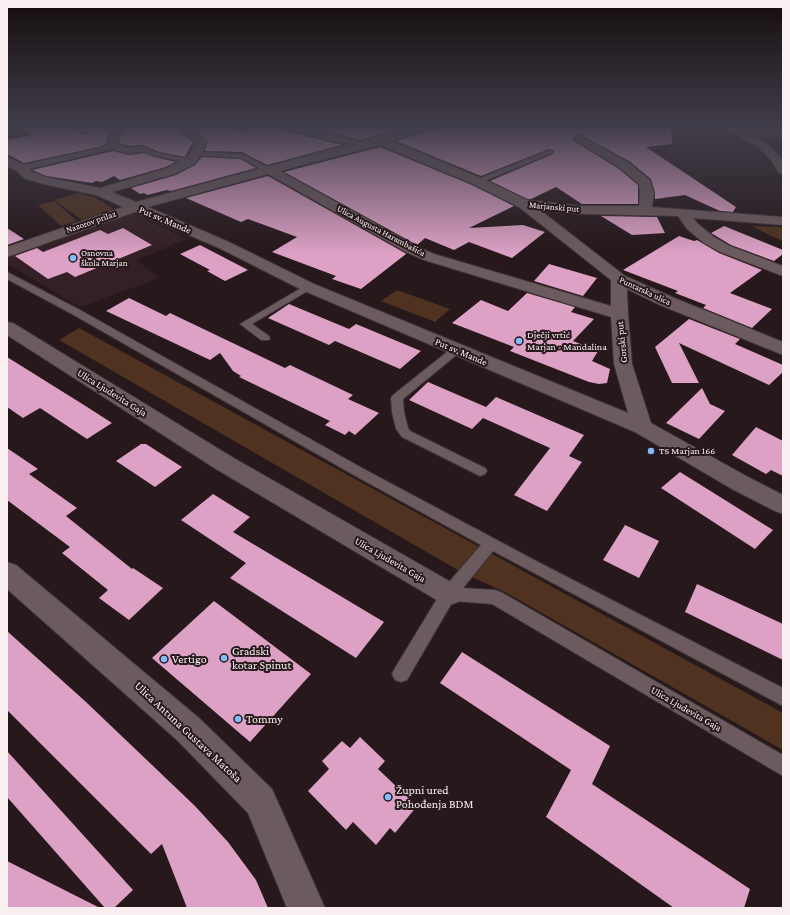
<!DOCTYPE html>
<html>
<head>
<meta charset="utf-8">
<style>
	body { margin:0 }
	#map { position:relative; width:790px; height:915px; overflow:hidden; background:#26181b; font-family:"Crimson Pro",serif }
	canvas { display:block }
	.frame { position:absolute; inset:0; border:8px solid #f9eff1; pointer-events:none }
</style>
</head>
<body>
<div id="map">
<canvas width="790" height="915"></canvas>
<div class="frame"></div>
</div>
<script>
const c = document.querySelector('canvas').getContext('2d');
c.lineJoin = 'round';
function fill(path, color) {
  c.fillStyle = color;
  c.fill(path, 'evenodd');
}
function toPath(rows) {
  const path = new Path2D();
  for (const r of rows) {
    path.moveTo(r[0], r[1]);
    for (let i = 2; i < r.length; i += 2) path.lineTo(r[i], r[i + 1]);
  }
  return path;
}
function stroke(path, color, width, dash) {
  c.strokeStyle = color;
  c.lineWidth = width;
  c.lineCap = dash ? 'butt' : 'round';
  c.setLineDash(dash || []);
  c.stroke(path);
}
function drawText(font, color, halo, rows, align = 'center') {
  c.font = font + ' "Crimson Pro",serif';
  c.lineWidth = 4;
  c.setLineDash([]);
  c.textBaseline = 'middle';
  c.strokeStyle = halo;
  c.fillStyle = color;
  for (const [text, x, y, turn = 0] of rows) {
    c.save();
    c.translate(x, y);
    c.rotate((+turn || 0) * Math.PI / 180);
    c.textAlign = isNaN(turn) ? turn : align;
    if (halo) c.strokeText(text, 0, 0);
    c.fillText(text, 0, 0);
    c.restore();
  }
}
fill(toPath([
	[130,212,186,239,136,260,160,278,80,307,7,264,7,257]
]), '#331f24');
fill(toPath([
	[736,126,783,126,783,139,779,137,760,137],
	[79,193,96,198,114,209,82,220,54,200],
	[54,201,77,221,61,226,38,205],
	[752,226,783,227,783,241,771,236],
	[397,290,450,309,435,322,381,301],
	[79,328,783,713,783,750,505,592,463,573,59,340]
]), '#4f321f');
fill(toPath([
	[19,126,74,126,80,134,86,134,89,131,87,126,113,126,106,139,107,143,100,147,24,163,7,154,7,140,32,135],
	[126,126,186,126,180,132,193,142,185,157,159,152,143,145,129,146,119,143,119,140],
	[201,126,226,126,241,133,255,126,276,126,278,129,342,145,267,165,242,152,205,151,208,141,197,132],
	[302,126,411,126,360,140],
	[437,126,671,126,672,144,646,147,736,207,733,212,720,211,685,195,655,199,655,193,651,179,629,161,579,134,572,137,574,141,619,169,638,185,638,204,582,204,556,187,531,199,527,199,490,181,553,154,554,151,549,149,481,176,396,141,435,129],
	[380,147,472,185,514,206,469,228,523,225,545,232,512,258,469,242,454,250,425,238,417,245,284,172],
	[113,151,129,155,144,153,155,157,176,162,166,167,120,180,114,176,102,182,96,181,92,183,46,176,32,170],
	[202,157,241,159,256,168,171,191,167,190,147,195,144,193,140,194,131,188,176,175,195,165],
	[268,176,405,253,406,254,361,289,332,279,336,276,272,252,297,237,248,219,241,222,186,198],
	[601,216,657,217,665,233,632,235],
	[724,226,783,250,783,254,774,261,731,245,711,233],
	[7,228,24,239,7,245],
	[123,228,152,245,75,277,67,272,48,279,15,256,37,248,43,252,100,230,108,234],
	[679,236,694,241,697,240,719,253,762,270,730,293,772,309,752,328,703,308,706,305,675,293,678,291,623,270],
	[200,245,248,270,225,281,207,271,210,270,180,254],
	[549,264,597,278,583,296,534,281],
	[527,293,575,307,571,312,594,319,573,341,598,351,592,361,610,369,607,383,599,384,589,382,510,351,514,347,452,323,481,300,508,311],
	[129,298,166,316,170,313,285,368,290,365,353,395,348,399,379,413,355,435,349,431,345,435,325,425,330,421,239,377,241,376,233,371,220,353,210,360,106,311],
	[289,304,349,329,356,324,421,351,400,369,335,341,329,345,268,318],
	[689,319,740,339,735,344,783,365,783,372,769,385,679,343,699,383,672,383,655,347],
	[7,357,84,405,112,423,87,439,40,408,23,418,7,407],
	[428,382,486,407,496,397,584,435,569,456,582,462,547,511,514,495,550,448,483,418,472,429,409,400],
	[702,388,710,404,725,411,699,439,666,423],
	[756,427,783,441,783,476,771,470,766,474,732,455],
	[141,444,146,444,182,467,155,487,116,461],
	[7,448,38,469,29,474,77,508,66,516,132,569,133,568,163,588,129,620,99,598,108,590,62,553,70,547,7,500],
	[680,472,773,530,755,549,661,488],
	[213,494,250,517,233,532,384,622,356,658,230,578,246,563,181,520],
	[625,525,659,541,639,578,603,560],
	[697,584,783,624,783,660,685,612],
	[214,601,311,674,250,742,152,658],
	[7,631,86,702,195,806,228,842,256,880,268,908,187,908,162,844,151,854,7,710],
	[462,652,610,746,592,784,750,889,744,908,674,908,546,817,571,770,440,683],
	[360,737,385,761,378,769,417,806,395,833,390,828,376,845,353,822,346,830,308,791,329,769,322,761,342,741,350,748],
	[7,751,133,890,114,908,105,908,7,797],
	[7,861,100,908,7,908]
]), '#dda1c5');
const service = toPath([
	[143,147,159,153,190,159,194,161,190,163,155,156,141,150,140,149,143,147],
	[550,150,553,152,552,153,480,183,477,183,473,181,550,150],
	[196,152,242,154,273,170,269,172,266,172,241,158,194,155,194,153,196,152],
	[7,272,80,310,362,468,538,562,783,688,783,706,493,551,463,588,495,590,501,592,783,755,783,776,492,604,453,601,407,680,401,682,395,680,392,674,395,668,443,589,481,545,352,474,72,314,7,279,7,272],
	[308,284,313,287,311,289,252,324,269,336,270,338,269,340,261,340,240,324,308,284],
	[456,347,461,350,460,352,403,399,404,412,408,428,410,431,485,468,487,471,485,474,480,476,402,437,396,429,392,412,391,398,393,395,452,348,456,347]
]);
const pedestrian = toPath([
	[75,126,85,126,88,130,86,132,80,132,75,126],
	[115,126,125,126,117,140,118,144,129,148,143,146,148,149,147,151,129,154,113,149,21,171,16,168,17,166,100,148,109,144,107,140,115,126],
	[227,126,254,126,240,132,227,126],
	[277,126,294,126,366,143,367,145,362,148,278,128,277,126]
]);
const minor = toPath([
	[188,126,200,126,195,132,207,141,202,154,194,164,175,174,112,192,136,202,418,126,436,126,435,128,392,141,481,178,527,200,583,206,639,206,640,193,639,184,620,168,575,140,573,138,575,136,579,135,628,162,650,180,654,193,652,207,783,217,783,225,693,218,697,223,714,237,730,246,783,266,783,276,720,252,704,243,687,229,678,216,583,214,540,210,625,276,672,297,783,342,783,355,660,305,627,289,628,314,632,364,651,423,748,477,783,495,783,514,775,511,732,489,635,432,302,290,219,248,135,212,7,257,7,247,123,207,96,195,43,184,24,178,17,171,7,166,7,157,25,165,32,172,46,177,100,188,167,168,186,158,190,153,195,142,182,132,188,126],
	[380,145,473,184,519,207,611,280,611,306,434,254,416,246,280,171,380,145],
	[268,174,406,252,424,260,611,317,614,364,628,413,314,284,229,242,148,207,268,174],
	[721,126,735,126,766,143,783,160,783,174,779,173,771,160,758,147,721,126],
	[7,322,13,323,232,457,458,586,462,594,458,602,449,605,440,602,216,469,7,335,7,322]
]);
const tertiary = toPath([
	[7,562,16,565,199,718,272,789,325,908,287,908,248,813,177,740,7,589,7,562]
]);
stroke(service, '#3d3335', 2);
stroke(pedestrian, '#3d3335', 2);
stroke(minor, '#3d3335', 2);
stroke(tertiary, '#3d3335', 2);
fill(service, '#6c5b5e');
fill(pedestrian, '#6c5b5e');
fill(minor, '#6c5b5e');
fill(tertiary, '#6c5b5e');
const sky = c.createLinearGradient(0, 0, 0, 254);
sky.addColorStop(0, '#150d0f');
sky.addColorStop(0.5, '#413d4a');
sky.addColorStop(1, '#413d4a00');
c.fillStyle = sky;
c.fillRect(0, 0, 790, 254);
for (const [x, y, r, color] of [
	[73,258,4,"#82bcfa"],
	[519,341,4,"#82bcfa"],
	[651,451,4,"#82bcfa"],
	[224,658,4,"#82bcfa"],
	[164,659,4,"#82bcfa"],
	[238,719,4,"#82bcfa"],
	[388,797,4,"#82bcfa"]
]) {
  const dot = new Path2D();
  dot.arc(x, y, r, 0, 2 * Math.PI);
  c.fillStyle = color;
  c.fill(dot);
  stroke(dot, '#26181b', 1.5);
}
drawText('9px', '#f9eff1', '#26181b', [
	["Marjanski put",554,207,5],
	["Nazorov prilaz",91,222,-19],
	["Ulica Augusta Harambašića",381,231,28],
	["Puntarska ulica",645,291,25]
]);
drawText('9px', '#f9eff1', '#26181b', [
	["Osnovna",81,253],
	["škola Marjan",81,263]
], 'left');
drawText('10px', '#f9eff1', '#26181b', [
	["Put sv. Mande",165,220,23],
	["Gorski put",622,342,-96],
	["Put sv. Mande",461,352,23],
	["Ulica Ljudevita Gaja",112,393,32],
	["Ulica Ljudevita Gaja",390,560,30],
	["Ulica Ljudevita Gaja",686,709,30]
]);
drawText('10px', '#f9eff1', '#26181b', [
	["Dječji vrtić",527,335],
	["Marjan - Mandalina",527,347],
	["TS Marjan 166",659,451]
], 'left');
drawText('12px', '#f9eff1', '#26181b', [
	["Gradski",232,651],
	["kotar Spinut",232,665],
	["Vertigo",172,659],
	["Tommy",246,719],
	["Župni ured",396,790],
	["Pohođenja BDM",396,804]
], 'left');
drawText('12px', '#f9eff1', '#26181b', [
	["Ulica Antuna Gustava Matoša",188,732,43]
]);
</script>
</body>
</html>
